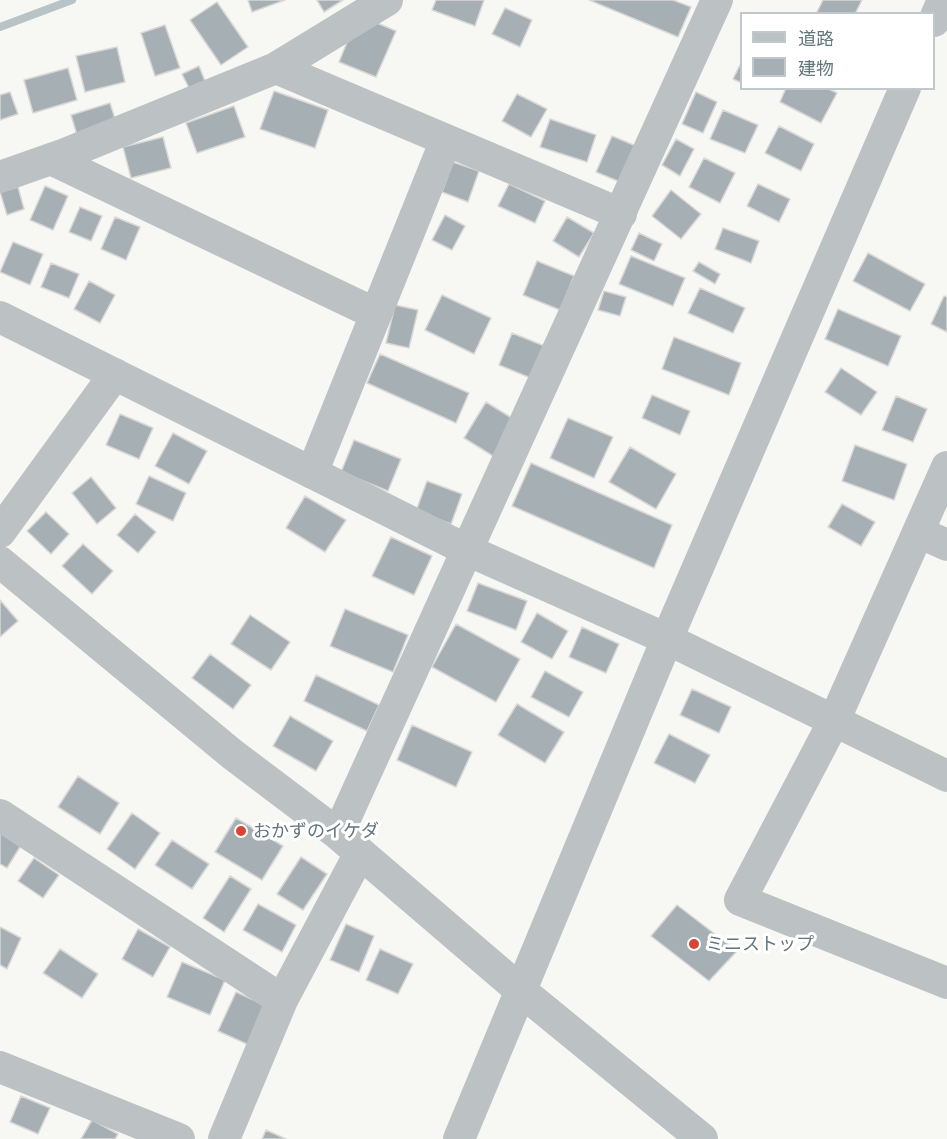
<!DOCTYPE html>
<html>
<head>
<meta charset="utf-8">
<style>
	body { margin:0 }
	#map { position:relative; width:947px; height:1139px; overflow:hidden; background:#f7f7f4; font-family:"Exo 2","Noto Sans JP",sans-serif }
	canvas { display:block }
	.legend { position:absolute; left:740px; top:12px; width:195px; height:78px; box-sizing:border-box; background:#fff; border:2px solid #c1c8cb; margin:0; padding:8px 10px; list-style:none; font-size:18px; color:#64767d }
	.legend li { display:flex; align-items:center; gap:12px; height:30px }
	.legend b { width:30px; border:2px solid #c1c8cb }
</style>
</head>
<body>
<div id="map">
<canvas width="947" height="1139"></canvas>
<ul class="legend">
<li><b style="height:8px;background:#bcc2c4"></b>道路</li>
<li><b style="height:16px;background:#a6afb3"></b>建物</li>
</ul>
</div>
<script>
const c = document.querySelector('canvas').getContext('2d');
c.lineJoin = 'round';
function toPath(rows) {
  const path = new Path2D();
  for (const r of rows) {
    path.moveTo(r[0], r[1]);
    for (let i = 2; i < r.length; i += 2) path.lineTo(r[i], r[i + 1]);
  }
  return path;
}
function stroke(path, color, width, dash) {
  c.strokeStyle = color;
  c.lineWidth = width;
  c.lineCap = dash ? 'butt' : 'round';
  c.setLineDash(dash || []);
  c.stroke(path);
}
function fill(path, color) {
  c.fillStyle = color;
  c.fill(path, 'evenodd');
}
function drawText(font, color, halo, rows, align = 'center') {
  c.font = font + ' "Exo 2","Noto Sans JP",sans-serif';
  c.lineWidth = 6;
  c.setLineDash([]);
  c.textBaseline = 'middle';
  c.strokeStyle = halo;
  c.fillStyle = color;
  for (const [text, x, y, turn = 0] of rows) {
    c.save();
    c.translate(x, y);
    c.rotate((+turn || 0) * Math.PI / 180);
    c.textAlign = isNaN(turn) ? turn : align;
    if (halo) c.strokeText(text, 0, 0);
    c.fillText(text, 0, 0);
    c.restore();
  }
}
stroke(toPath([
	[0,27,72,0]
]), '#b7c3c6', 8);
const building = toPath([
	[248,0,285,0,252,12,248,0],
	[317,0,343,0,324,12,317,0],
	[436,0,484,0,475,26,432,10,436,0],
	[589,0,673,0,691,7,678,37,589,0],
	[823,0,862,0,855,14,816,14,823,0],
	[217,2,248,47,221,65,190,20,217,2],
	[505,8,532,20,520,47,492,34,505,8],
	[358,15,396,31,376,77,339,62,358,15],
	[165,25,180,68,155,76,141,33,165,25],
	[117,47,125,82,85,92,76,56,117,47],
	[742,61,742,83,733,79,742,61],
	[199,66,205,81,189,88,182,74,199,66],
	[68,68,77,100,33,113,24,80,68,68],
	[786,88,827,88,837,93,821,123,780,102,786,88],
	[274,91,328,110,315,148,260,129,274,91],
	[10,92,18,114,0,120,0,95,10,92],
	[696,92,717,102,703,133,682,124,696,92],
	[517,94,547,109,531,137,502,121,517,94],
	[110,103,116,122,77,135,71,115,110,103],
	[234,106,245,137,197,153,186,123,234,106],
	[723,110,758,125,745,153,710,139,723,110],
	[550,119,596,135,587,162,540,147,550,119],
	[779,126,814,144,801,171,765,153,779,126],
	[612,136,641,148,625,184,596,172,612,136],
	[163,137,171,168,131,178,123,147,163,137],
	[676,139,694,149,680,176,662,165,676,139],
	[704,158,735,173,720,203,689,187,704,158],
	[453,162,479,171,468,202,442,192,453,162],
	[509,184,545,201,535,223,498,206,509,184],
	[758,184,790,199,779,222,747,206,758,184],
	[45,186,68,196,53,230,30,220,45,186],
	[18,187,24,209,7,215,0,192,18,187],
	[671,190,701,214,681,239,652,216,671,190],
	[80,207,102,216,91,241,69,232,80,207],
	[445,215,465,226,452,250,432,240,445,215],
	[115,217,140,227,126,260,101,249,115,217],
	[567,217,594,233,579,257,553,241,567,217],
	[723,228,759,241,751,263,715,249,723,228],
	[639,233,662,244,654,261,631,250,639,233],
	[13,242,43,254,30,285,0,272,13,242],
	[868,253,925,284,910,311,853,281,868,253],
	[631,256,685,278,673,306,619,284,631,256],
	[537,261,574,276,560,310,523,295,537,261],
	[699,262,720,274,715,284,693,271,699,262],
	[51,263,79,274,69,298,41,287,51,263],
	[89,281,115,295,100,323,74,309,89,281],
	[700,288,745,308,733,333,688,313,700,288],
	[604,291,626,297,620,316,598,310,604,291],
	[442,295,491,318,474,354,425,330,442,295],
	[944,296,947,297,947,332,931,324,944,296],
	[395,305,418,310,409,348,386,343,395,305],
	[838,309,901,336,888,366,825,339,838,309],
	[512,333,547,347,533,379,499,365,512,333],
	[674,337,741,363,729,395,662,369,674,337],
	[380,354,469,393,456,423,367,383,380,354],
	[841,368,877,392,861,415,825,392,841,368],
	[652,395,690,411,680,435,642,418,652,395],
	[896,396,927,409,913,442,882,430,896,396],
	[486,402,515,420,493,456,464,438,486,402],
	[120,414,153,428,139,459,106,445,120,414],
	[568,418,613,437,594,478,550,458,568,418],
	[173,433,207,451,189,484,155,466,173,433],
	[354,440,401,459,388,491,341,472,354,440],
	[855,445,907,464,894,500,842,481,855,445],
	[630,447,676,474,656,509,609,482,630,447],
	[531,463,672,525,654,568,512,506,531,463],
	[149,476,186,493,173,521,136,504,149,476],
	[91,477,116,508,97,524,72,493,91,477],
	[427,481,462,494,451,524,416,511,427,481],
	[305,496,346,520,325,552,286,528,305,496],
	[842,504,875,522,861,546,828,527,842,504],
	[46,512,69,534,51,554,27,531,46,512],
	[135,514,156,532,138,553,117,535,135,514],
	[391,537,432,556,414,595,372,576,391,537],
	[83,544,113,571,92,594,62,566,83,544],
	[478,583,527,601,516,630,467,611,478,583],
	[0,600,18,621,0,637,0,600],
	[345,609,408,635,393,672,330,646,345,609],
	[537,613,568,631,552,659,521,642,537,613],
	[250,615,290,642,271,670,231,644,250,615],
	[456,624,520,659,496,702,432,667,456,624],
	[582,627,619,644,606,673,569,657,582,627],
	[210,654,251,685,233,709,192,678,210,654],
	[545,671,583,692,569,717,531,697,545,671],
	[316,675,379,705,367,731,304,701,316,675],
	[692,689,731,707,719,733,680,715,692,689],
	[517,704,564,732,545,763,498,735,517,704],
	[290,716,333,741,316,771,273,746,290,716],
	[412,725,472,752,456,787,397,760,412,725],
	[669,734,710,755,695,783,654,763,669,734],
	[78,776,119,803,100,834,58,807,78,776],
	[132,813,160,833,135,869,107,849,132,813],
	[236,818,283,846,262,880,215,852,236,818],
	[0,822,28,834,7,868,0,864,0,822],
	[172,840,209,864,192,889,155,865,172,840],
	[301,857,327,874,303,910,277,894,301,857],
	[34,858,59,875,43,898,18,881,34,858],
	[230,876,251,889,224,932,203,918,230,876],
	[258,904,296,925,282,952,243,930,258,904],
	[677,905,737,951,709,981,651,936,677,905],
	[346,924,374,936,359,972,330,960,346,924],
	[0,927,21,938,7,969,0,965,0,927],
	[138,929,170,947,153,977,122,959,138,929],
	[60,949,98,974,82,998,43,973,60,949],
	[380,949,413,964,398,994,366,980,380,949],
	[182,962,225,980,210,1015,167,997,182,962],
	[236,992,267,1006,249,1045,218,1031,236,992],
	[21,1096,50,1108,38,1134,10,1122,21,1096],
	[92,1120,118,1134,115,1139,81,1139,92,1120],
	[266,1130,286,1139,262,1139,266,1130]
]);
fill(building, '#a6afb3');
stroke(building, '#d9d8d7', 1.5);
stroke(toPath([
	[934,21,943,0],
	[276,68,621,214],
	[51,159,376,314],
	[0,177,65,154,276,68,387,0],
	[0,317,469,551,667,639,947,776],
	[947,467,834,721,740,900,947,983],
	[312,473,446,140],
	[0,532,115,374],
	[918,532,947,545],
	[0,562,232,754,338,834,520,990,702,1139],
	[0,815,282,1000],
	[338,834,717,0],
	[0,1067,179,1139],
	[224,1139,282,1000,360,853],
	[459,1139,667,639,905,88]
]), '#bcc2c4', 32);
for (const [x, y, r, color] of [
	[241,831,6,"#d74534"],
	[694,944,6,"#d74534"]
]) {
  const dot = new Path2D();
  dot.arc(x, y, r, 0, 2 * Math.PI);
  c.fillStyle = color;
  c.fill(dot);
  stroke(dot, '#fff', 2);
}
drawText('18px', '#64767d', '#fff', [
	["おかずのイケダ",253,831],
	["ミニストップ",706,944]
], 'left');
</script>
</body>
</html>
